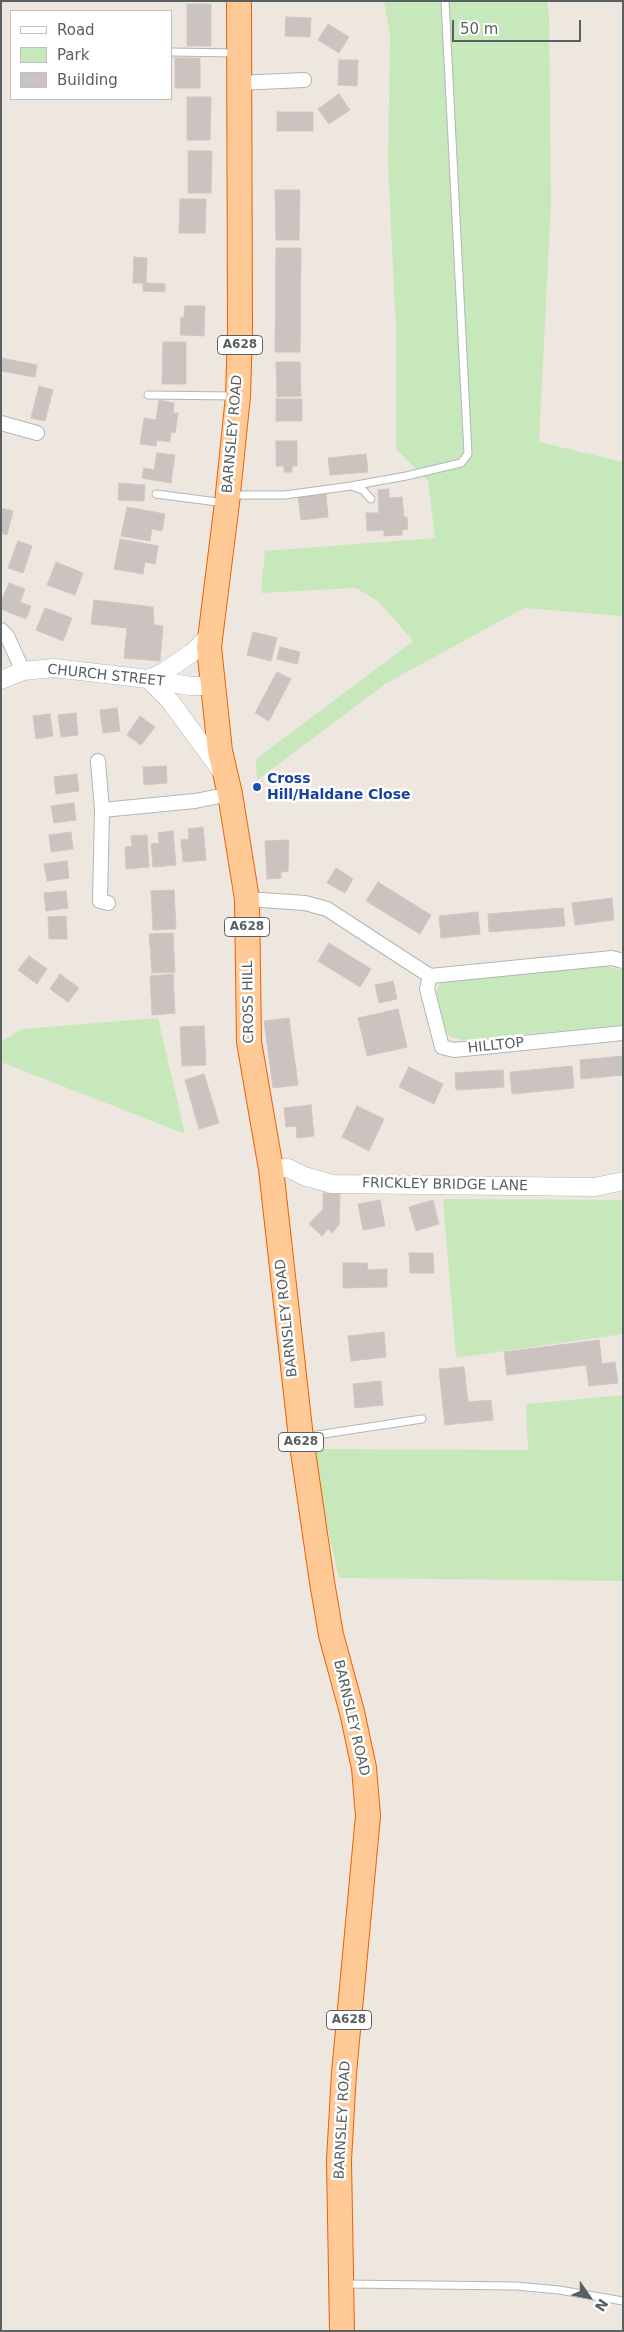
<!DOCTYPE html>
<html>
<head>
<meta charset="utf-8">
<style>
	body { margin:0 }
	#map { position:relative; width:624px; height:2332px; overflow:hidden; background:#eee7e0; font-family:"DejaVu Sans",sans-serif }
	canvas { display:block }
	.frame { position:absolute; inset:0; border:2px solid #596063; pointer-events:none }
	.legend { position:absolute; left:10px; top:10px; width:162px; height:90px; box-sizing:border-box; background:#fff; border:1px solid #bdbfc1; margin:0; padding:6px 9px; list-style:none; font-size:15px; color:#596063 }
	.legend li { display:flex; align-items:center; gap:10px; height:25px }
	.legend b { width:25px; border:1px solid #bdbfc1 }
	.north { position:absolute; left:564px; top:2272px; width:50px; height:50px; -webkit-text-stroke:4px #fff; paint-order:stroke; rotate:123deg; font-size:14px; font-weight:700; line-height:20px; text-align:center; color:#596063 }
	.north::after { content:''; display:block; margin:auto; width:18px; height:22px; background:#596063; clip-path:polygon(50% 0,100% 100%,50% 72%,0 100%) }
	.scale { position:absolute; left:452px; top:20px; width:129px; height:22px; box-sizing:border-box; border:2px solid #596063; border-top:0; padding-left:6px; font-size:15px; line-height:18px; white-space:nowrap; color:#596063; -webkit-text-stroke:4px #fff; paint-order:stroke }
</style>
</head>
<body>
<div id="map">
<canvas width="624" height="2332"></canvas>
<div class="frame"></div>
<ul class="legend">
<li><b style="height:6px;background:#fff"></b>Road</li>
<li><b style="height:14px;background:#c7e8ba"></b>Park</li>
<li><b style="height:14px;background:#cbc3bf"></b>Building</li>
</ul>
<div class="north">N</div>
<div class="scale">50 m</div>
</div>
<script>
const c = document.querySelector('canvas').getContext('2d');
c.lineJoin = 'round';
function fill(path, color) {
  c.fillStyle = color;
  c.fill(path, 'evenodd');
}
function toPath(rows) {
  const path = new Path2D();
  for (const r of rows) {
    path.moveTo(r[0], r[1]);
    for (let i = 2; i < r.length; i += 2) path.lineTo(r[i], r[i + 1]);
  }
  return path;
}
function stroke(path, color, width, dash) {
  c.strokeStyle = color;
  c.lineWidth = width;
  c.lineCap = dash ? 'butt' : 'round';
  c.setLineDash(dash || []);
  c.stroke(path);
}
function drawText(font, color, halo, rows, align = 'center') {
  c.font = font + ' "DejaVu Sans",sans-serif';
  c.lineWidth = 5;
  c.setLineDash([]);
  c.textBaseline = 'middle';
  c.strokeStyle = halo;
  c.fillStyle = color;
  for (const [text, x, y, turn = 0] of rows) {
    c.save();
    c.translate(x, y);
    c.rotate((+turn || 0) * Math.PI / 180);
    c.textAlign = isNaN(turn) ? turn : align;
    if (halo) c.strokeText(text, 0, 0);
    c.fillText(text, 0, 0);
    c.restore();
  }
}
fill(toPath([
	[384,1,547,1,549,16,551,203,539,442,623,462,623,616,524,608,385,684,257,780,256,759,413,641,379,602,356,588,261,593,265,551,435,538,428,481,396,449,396,329,388,165,390,35],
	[605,966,623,970,623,1025,464,1040,451,1037,444,1030,436,992,439,985,446,979],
	[158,1018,185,1134,1,1062,1,1042,22,1029],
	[443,1199,623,1200,623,1334,456,1358],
	[623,1395,623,1581,339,1578,310,1449,528,1450,526,1404]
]), '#c7e8ba');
const building = toPath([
	[187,4,211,4,211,46,187,46,187,4],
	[286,17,311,18,310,37,285,36,286,17],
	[328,24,349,37,339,53,318,40,328,24],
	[175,58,200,58,200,88,175,88,175,58],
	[339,60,358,60,357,86,338,85,339,60],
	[339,94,350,110,329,124,318,109,339,94],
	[187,97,211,97,210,140,187,140,187,97],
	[277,112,313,112,313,131,277,131,277,112],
	[188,151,212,151,211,193,188,193,188,151],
	[275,190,300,190,299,240,276,240,275,190],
	[180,199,206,199,205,233,179,233,180,199],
	[276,248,301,248,300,352,275,352,276,248],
	[134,257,147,258,146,283,165,284,165,292,143,291,143,283,133,283,134,257],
	[185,306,205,306,204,336,180,335,181,317,184,317,185,306],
	[163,342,186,342,186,384,162,384,163,342],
	[1,358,37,365,35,377,1,371,1,358],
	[276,362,300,362,301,396,277,397,276,362],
	[39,386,53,390,45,421,31,418,39,386],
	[276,399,302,399,302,421,276,421,276,399],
	[159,400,174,403,173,413,178,413,175,433,171,432,170,442,157,440,156,446,140,444,144,418,156,420,159,400],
	[276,441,297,441,297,466,292,466,292,472,284,472,284,466,276,466,276,441],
	[157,453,175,455,171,483,142,478,144,468,154,470,157,453],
	[366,454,368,472,330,475,328,458,366,454],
	[119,483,145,485,144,501,118,500,119,483],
	[389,489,389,498,402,497,404,517,407,517,408,529,402,530,402,535,384,536,384,530,367,531,366,513,379,513,378,490,389,489],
	[326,494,328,517,301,520,298,496,326,494],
	[127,507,165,514,162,531,152,529,150,541,121,536,127,507],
	[1,508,13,511,7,535,1,533,1,508],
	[120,539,158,546,155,564,145,562,143,574,114,569,120,539],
	[18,541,32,546,23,573,8,568,18,541],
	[56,562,83,573,75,595,47,585,56,562],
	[9,583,25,589,20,602,31,606,26,619,1,609,1,602,9,583],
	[94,600,153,607,154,625,163,626,160,661,124,658,127,628,91,624,94,600],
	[45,608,72,618,63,641,36,630,45,608],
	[253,632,277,638,271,661,247,655,253,632],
	[280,647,300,652,297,664,277,659,280,647],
	[277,672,291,679,269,721,255,713,277,672],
	[117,708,120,731,103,733,100,710,117,708],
	[76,713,78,735,61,737,58,715,76,713],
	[50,714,53,736,36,739,33,716,50,714],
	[140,716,155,727,141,745,127,735,140,716],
	[166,766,167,783,144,785,143,767,166,766],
	[77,774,79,791,56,794,54,777,77,774],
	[74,803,76,820,54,823,51,806,74,803],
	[203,827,206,860,183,862,181,840,189,839,188,829,203,827],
	[173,831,176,865,153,867,151,844,159,843,158,833,173,831],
	[71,832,73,849,51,852,49,835,71,832],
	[147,835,149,867,126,869,125,847,132,846,131,836,147,835],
	[289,840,288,871,281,872,281,878,267,879,265,841,289,840],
	[67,861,69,878,47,881,44,864,67,861],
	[336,868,353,879,345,893,327,883,336,868],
	[378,882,431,915,420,934,366,901,378,882],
	[174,890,176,929,153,930,151,891,174,890],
	[66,891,68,908,46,911,44,893,66,891],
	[612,898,614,920,575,925,572,903,612,898],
	[563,908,565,926,489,932,488,914,563,908],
	[478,912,480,934,441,938,439,916,478,912],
	[66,916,67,939,49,939,48,917,66,916],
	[173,933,175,972,152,973,149,934,173,933],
	[329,943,371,969,360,987,318,961,329,943],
	[29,956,47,969,37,984,18,970,29,956],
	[60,974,79,988,68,1002,50,989,60,974],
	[173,974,175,1013,152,1015,150,976,173,974],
	[393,981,397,999,379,1003,375,985,393,981],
	[398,1009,407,1047,367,1056,358,1018,398,1009],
	[289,1018,298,1085,273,1088,264,1021,289,1018],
	[204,1026,206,1065,182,1066,180,1027,204,1026],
	[623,1056,623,1075,581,1079,580,1060,623,1056],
	[572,1066,574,1088,512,1094,510,1072,572,1066],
	[409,1067,443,1084,434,1104,399,1087,409,1067],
	[503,1070,504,1087,456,1090,455,1073,503,1070],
	[204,1074,219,1123,199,1129,185,1080,204,1074],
	[311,1105,314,1136,297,1138,296,1126,286,1127,284,1108,311,1105],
	[357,1106,384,1119,369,1151,342,1137,357,1106],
	[323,1193,340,1194,339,1225,332,1233,328,1229,322,1236,309,1224,323,1209,323,1193],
	[380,1200,385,1226,363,1230,358,1204,380,1200],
	[433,1200,439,1224,416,1231,409,1207,433,1200],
	[409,1253,433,1253,434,1273,410,1273,409,1253],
	[343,1263,367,1263,368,1270,387,1269,387,1287,343,1288,343,1263],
	[384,1332,386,1357,351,1361,348,1336,384,1332],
	[599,1340,602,1364,615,1362,618,1383,589,1386,586,1365,507,1375,504,1352,599,1340],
	[464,1367,468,1402,491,1400,493,1420,445,1425,439,1369,464,1367],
	[381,1381,383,1405,355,1408,353,1384,381,1381]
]);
fill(building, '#cbc3bf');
stroke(building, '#d3c6be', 1);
const service = toPath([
	[171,52,235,53],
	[148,395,235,396],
	[354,487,363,490,371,499],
	[156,494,225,503],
	[231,495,285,495,351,486,406,476,461,463,468,454,445,1],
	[304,1437,422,1419],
	[344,2284,516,2286,559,2290,623,2301]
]);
const minor = toPath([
	[238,83,304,80],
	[1,423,37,433],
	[1,630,7,636,23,671],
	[98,761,102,810,100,901,108,903],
	[102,810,195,801,230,794],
	[247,899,305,903,327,909,430,976,612,958,623,961],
	[430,976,427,989,442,1047,454,1050,623,1033]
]);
const tertiary = toPath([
	[210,635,193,652,164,672,148,679,170,701,222,772],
	[1,680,23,671,54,668,148,679,190,686,212,686],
	[271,1169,288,1168,304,1176,332,1184,595,1187,623,1181]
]);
const trunk = toPath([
	[239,1,240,332,238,396,227,503,209,647,220,751,230,794,247,899,249,1042,271,1169,301,1438,322,1582,331,1635,352,1712,364,1768,368,1816,344,2073,339,2160,342,2331]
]);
stroke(service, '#b1b6b9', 9);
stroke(minor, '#b1b6b9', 16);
stroke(tertiary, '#b1b6b9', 19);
stroke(trunk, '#ee5f00', 26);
stroke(service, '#fff', 7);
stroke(minor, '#fff', 14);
stroke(tertiary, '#fff', 18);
stroke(trunk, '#ffca95', 24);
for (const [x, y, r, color] of [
	[257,787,5,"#1a4fb4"]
]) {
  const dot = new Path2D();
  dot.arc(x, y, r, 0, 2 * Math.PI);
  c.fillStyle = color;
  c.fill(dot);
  stroke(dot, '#fff', 2);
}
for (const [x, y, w] of [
	[240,345,45],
	[247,927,45],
	[301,1442,45],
	[349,2020,45]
]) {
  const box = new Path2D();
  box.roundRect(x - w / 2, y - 9.5, w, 19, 4);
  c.fillStyle = '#fff';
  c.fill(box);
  stroke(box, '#596063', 1);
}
drawText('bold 12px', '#596063', null, [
	["A628",240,345],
	["A628",247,927],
	["A628",301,1442],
	["A628",349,2020]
]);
drawText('14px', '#596063', '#fff', [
	["BARNSLEY ROAD",233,434,-85],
	["CHURCH STREET",106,676,6],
	["CROSS HILL",249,1002,-91],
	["HILLTOP",496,1046,-6],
	["FRICKLEY BRIDGE LANE",445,1185,1],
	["BARNSLEY ROAD",287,1318,-96],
	["BARNSLEY ROAD",351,1718,77],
	["BARNSLEY ROAD",343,2120,-87]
]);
drawText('bold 14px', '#164399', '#fff', [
	["Cross",267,779],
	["Hill/Haldane Close",267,795]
], 'left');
</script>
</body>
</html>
